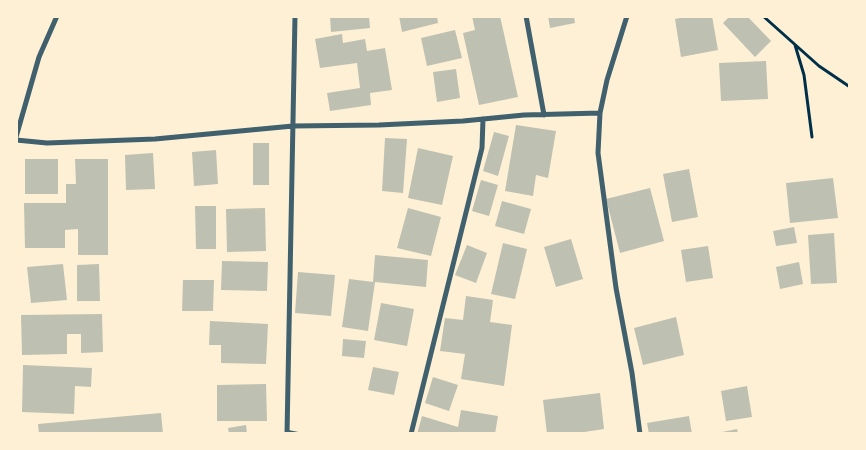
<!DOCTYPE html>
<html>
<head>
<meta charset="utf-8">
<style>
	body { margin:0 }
	#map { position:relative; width:866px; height:450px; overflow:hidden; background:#fdf0d5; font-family:Inter,sans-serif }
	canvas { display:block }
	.frame { position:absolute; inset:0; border:18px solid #fdf0d5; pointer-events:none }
</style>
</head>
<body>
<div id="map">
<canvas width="866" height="450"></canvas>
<div class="frame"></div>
</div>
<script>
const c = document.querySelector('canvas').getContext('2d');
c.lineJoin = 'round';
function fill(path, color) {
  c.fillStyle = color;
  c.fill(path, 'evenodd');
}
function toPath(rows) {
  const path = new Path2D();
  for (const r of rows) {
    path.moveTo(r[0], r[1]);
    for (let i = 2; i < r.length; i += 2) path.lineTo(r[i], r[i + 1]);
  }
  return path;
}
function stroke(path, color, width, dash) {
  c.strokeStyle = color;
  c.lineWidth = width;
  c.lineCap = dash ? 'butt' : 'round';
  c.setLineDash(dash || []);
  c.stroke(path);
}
fill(toPath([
	[330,16,369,16,370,28,331,32],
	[399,16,437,16,438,23,402,32],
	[472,16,500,16,518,97,479,105,463,33,475,30],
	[548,16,574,16,575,23,550,28],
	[690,16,712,16,718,50,681,57,675,19],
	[730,16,747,16,771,41,755,57,723,23],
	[455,30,462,58,427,66,421,38],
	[342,34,343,43,365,39,367,51,385,48,392,90,370,93,371,105,330,111,327,93,360,88,357,63,320,68,315,39],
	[766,61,768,99,721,101,719,63],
	[456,69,460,98,437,102,433,72],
	[516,125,556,131,548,178,536,175,533,196,505,191],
	[494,132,509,136,498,176,483,171],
	[385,138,407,139,403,193,382,191],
	[253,143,269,143,269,185,253,185],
	[418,148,453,156,442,205,408,198],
	[216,150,218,184,194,186,192,152],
	[153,153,155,189,126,190,125,155],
	[25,159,58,159,58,194,25,194],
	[75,159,108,159,108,255,78,255,78,229,65,230,65,248,25,248,24,203,66,203,66,184,76,184],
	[689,169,698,217,672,222,663,174],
	[833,178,838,218,790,223,786,183],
	[481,180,498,185,489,216,472,211],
	[650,188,664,241,620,253,606,199],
	[502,201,531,209,524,234,495,226],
	[195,206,216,206,216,249,196,249],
	[265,208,266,251,227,252,226,209],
	[408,208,441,217,431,256,397,248],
	[794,227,797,243,776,246,773,231],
	[834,233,837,283,811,284,808,235],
	[571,239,583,279,556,287,544,247],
	[503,243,527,249,515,299,491,294],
	[467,245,487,253,476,283,455,275],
	[708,246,713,278,686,282,681,250],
	[375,255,428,260,426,287,375,282,368,331,342,327,349,279,373,282],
	[222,261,268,262,267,291,221,290],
	[799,262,803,284,780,289,776,267],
	[63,264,67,300,31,303,27,267],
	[99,264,100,301,77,301,77,265],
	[298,272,335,275,331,316,295,313],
	[183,280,214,280,213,311,182,311],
	[466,296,493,300,490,322,512,325,504,386,461,379,465,354,440,351,445,318,463,320],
	[381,303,414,309,407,346,374,340],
	[102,314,103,352,81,353,81,334,67,334,67,354,22,355,21,315],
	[676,317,684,355,643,365,634,328],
	[210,321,268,324,266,364,221,363,221,345,209,345],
	[343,339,366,341,364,358,342,356],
	[23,365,92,368,91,387,75,386,74,414,22,412],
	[373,367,399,372,394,395,368,390],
	[433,377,458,385,449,411,425,403],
	[266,384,267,421,217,421,217,385],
	[747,386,752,417,726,421,721,391],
	[600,393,604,429,571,434,547,434,543,400],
	[461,410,498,416,495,434,417,434,422,416,458,427],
	[161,413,163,434,39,434,38,424],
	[689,416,692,434,649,434,647,423],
	[246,425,247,434,229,434,228,428],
	[737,429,738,434,717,434,717,433]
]), '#bec0b2');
stroke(toPath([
	[763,16,819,66,850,87],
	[795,45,804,75,812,137]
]), '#003049', 3);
stroke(toPath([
	[288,432,298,434]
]), '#3f606c', 4);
stroke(toPath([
	[526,16,544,115],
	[627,16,607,80,600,113,598,153,616,288,632,373,640,434],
	[16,137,39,57,57,16],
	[16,140,47,143,155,139,293,126,379,125,463,121,524,115,600,113],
	[287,434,295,16],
	[411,434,482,148,483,119]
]), '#3f606c', 5);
</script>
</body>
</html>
